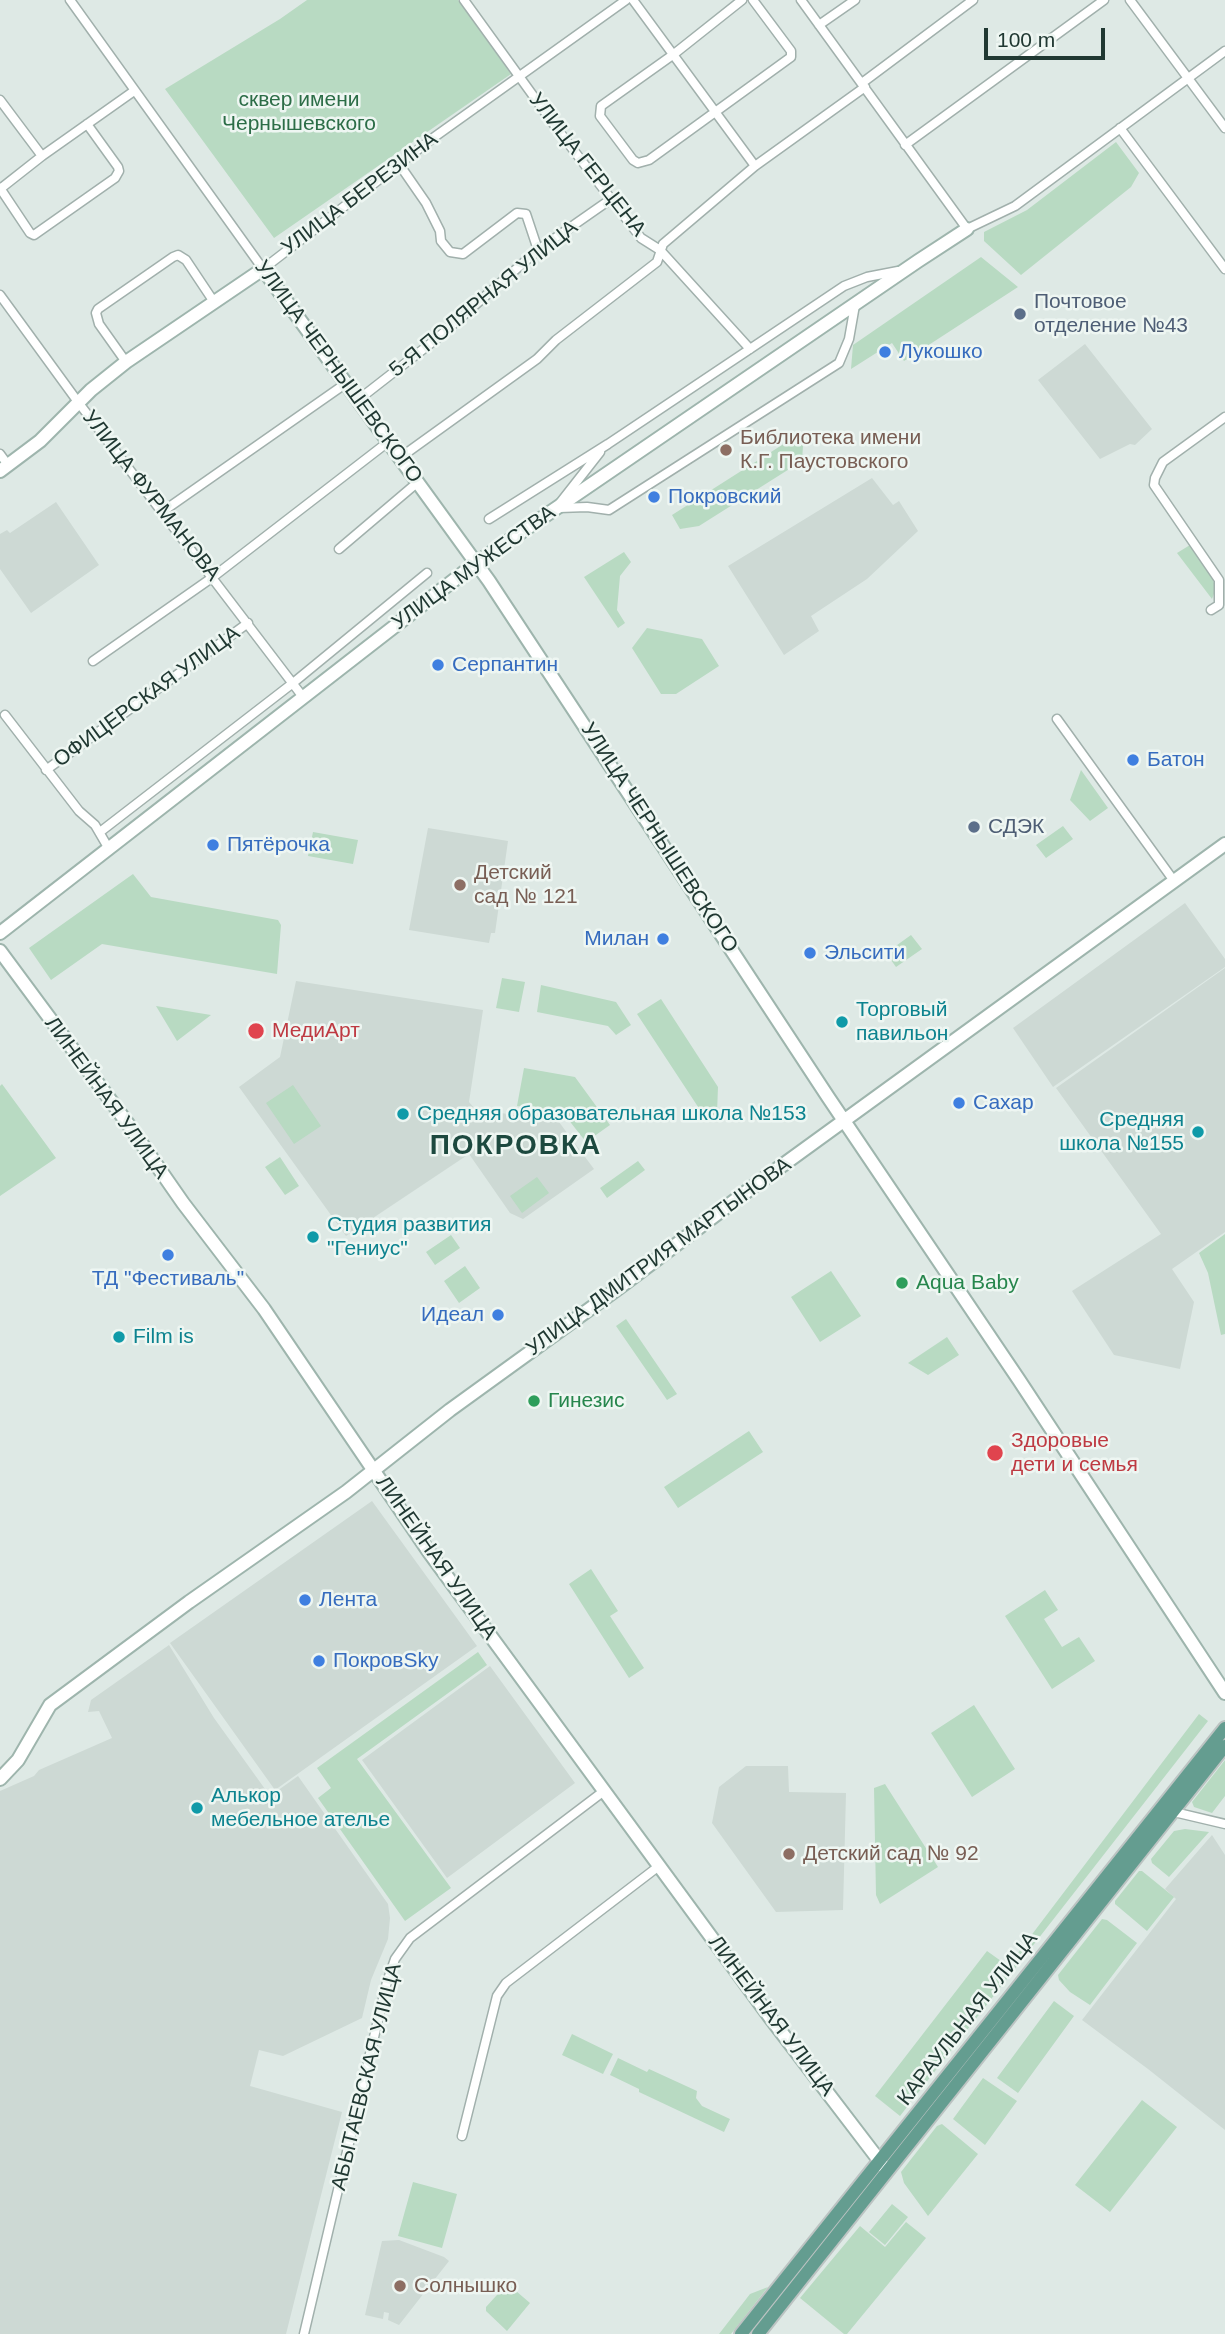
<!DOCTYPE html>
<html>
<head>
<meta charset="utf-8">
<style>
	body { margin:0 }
	#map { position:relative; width:1225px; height:2334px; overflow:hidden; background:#dee9e5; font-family:Helvetica,sans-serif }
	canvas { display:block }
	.scale { position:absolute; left:984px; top:28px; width:121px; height:32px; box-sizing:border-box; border:4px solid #203832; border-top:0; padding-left:9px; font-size:21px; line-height:24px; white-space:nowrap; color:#203832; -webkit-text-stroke:5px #eef6f2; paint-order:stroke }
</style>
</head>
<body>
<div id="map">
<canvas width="1225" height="2334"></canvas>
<div class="scale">100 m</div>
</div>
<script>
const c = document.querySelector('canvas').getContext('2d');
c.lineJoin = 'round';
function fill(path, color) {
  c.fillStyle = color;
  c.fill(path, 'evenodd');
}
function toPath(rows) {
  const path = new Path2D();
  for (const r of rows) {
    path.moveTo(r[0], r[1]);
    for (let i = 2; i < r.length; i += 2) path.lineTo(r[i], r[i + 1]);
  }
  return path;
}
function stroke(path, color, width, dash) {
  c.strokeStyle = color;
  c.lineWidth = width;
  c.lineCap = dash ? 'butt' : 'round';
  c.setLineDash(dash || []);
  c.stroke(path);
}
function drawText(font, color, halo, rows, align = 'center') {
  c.font = font + ' Helvetica,sans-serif';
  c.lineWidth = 5;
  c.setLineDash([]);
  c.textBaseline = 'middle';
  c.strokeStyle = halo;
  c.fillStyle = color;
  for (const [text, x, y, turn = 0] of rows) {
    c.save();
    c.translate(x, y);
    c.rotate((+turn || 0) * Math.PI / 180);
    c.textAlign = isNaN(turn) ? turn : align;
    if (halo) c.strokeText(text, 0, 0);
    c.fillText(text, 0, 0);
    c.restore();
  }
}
fill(toPath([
	[1085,344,1152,429,1135,445,1130,444,1100,459,1038,380],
	[872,478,893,505,899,501,918,531,867,579,811,616,819,631,784,655,728,566],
	[56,502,99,565,31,613,0,569,0,534,7,530,10,533],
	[428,828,508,841,495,933,491,933,489,943,409,930],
	[1185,903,1225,959,1225,967,1053,1087,1013,1028],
	[1225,968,1225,1232,1172,1269,1194,1302,1180,1369,1114,1355,1072,1291,1161,1234,1056,1088],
	[296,981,483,1010,469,1102,475,1109,559,1122,594,1169,523,1219,510,1213,469,1154,346,1236,239,1087,280,1057],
	[372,1501,477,1646,275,1790,170,1643],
	[169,1645,214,1718,270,1796,298,1776,388,1904,390,1918,388,1939,371,1980,362,2018,283,2056,259,2050,250,2086,342,2112,286,2334,0,2334,0,1791,34,1776,39,1770,112,1738,99,1711,88,1712,91,1700],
	[490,1666,575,1783,447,1878,362,1760],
	[746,1766,788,1766,789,1792,846,1793,843,1910,776,1912,712,1823,719,1787],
	[1212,1835,1225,1855,1225,2130,1148,2069,1082,2020,1176,1899,1165,1889],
	[399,2240,444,2257,449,2261,399,2325,388,2320,389,2313,384,2312,383,2319,365,2315,382,2241]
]), '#cdd9d4');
fill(toPath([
	[307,0,458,0,511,74,274,238,165,89,280,19],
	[1116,142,1139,173,1131,187,1021,275,984,241,984,232,1027,210],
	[981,257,1018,287,904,361,892,343,851,369,853,345],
	[804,431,802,461,699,526,680,529,672,515],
	[1190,545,1213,576,1215,591,1212,599,1177,553],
	[624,552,631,562,620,576,617,610,625,623,618,628,584,577],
	[647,628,702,639,719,666,676,694,661,694,632,648],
	[1081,770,1108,808,1090,821,1070,800],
	[1063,826,1073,839,1046,858,1036,845],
	[313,832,358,840,353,864,308,856],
	[133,874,151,897,278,920,281,925,277,974,102,944,51,980,29,948],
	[911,935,922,949,896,967,886,953],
	[502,978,525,982,519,1012,496,1008],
	[541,985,616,1002,631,1025,616,1035,608,1026,537,1012],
	[661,999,718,1087,717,1113,706,1119,637,1014],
	[156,1006,211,1015,177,1041],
	[524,1068,575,1077,610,1125,586,1142,564,1114,517,1106],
	[2,1084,56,1158,0,1196,0,1086],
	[293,1085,321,1126,294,1144,266,1103],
	[280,1157,299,1186,285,1195,265,1167],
	[638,1161,645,1170,607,1198,600,1188],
	[537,1177,549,1193,522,1213,510,1196],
	[1225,1234,1225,1334,1221,1335,1208,1273,1199,1253],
	[451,1235,460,1248,435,1265,426,1252],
	[465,1266,480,1288,459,1303,444,1281],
	[831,1271,861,1316,820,1342,791,1297],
	[626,1319,677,1394,667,1400,616,1326],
	[947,1337,959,1355,928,1375,908,1363],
	[749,1431,763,1452,678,1508,664,1487],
	[591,1569,618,1611,610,1616,644,1668,629,1678,569,1584],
	[1045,1590,1058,1610,1044,1619,1062,1647,1079,1637,1095,1661,1052,1689,1005,1616],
	[478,1652,487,1665,357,1759,451,1888,405,1921,318,1798,331,1788,317,1768],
	[974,1705,1015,1769,972,1797,931,1733],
	[1199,1714,1208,1721,900,2116,875,2096,987,1951,1008,1966],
	[1225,1760,1225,1796,1212,1813,1194,1807,1192,1802],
	[885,1784,938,1867,880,1904,876,1895,874,1788],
	[1185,1829,1209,1832,1169,1877,1152,1863,1151,1859,1174,1831],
	[1139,1871,1142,1871,1174,1897,1147,1931,1115,1904,1115,1901],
	[1102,1919,1107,1920,1137,1943,1090,2005,1070,1992,1059,1980,1058,1975],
	[1054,2001,1074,2016,1018,2093,997,2078],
	[572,2034,613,2054,603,2074,562,2055],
	[618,2058,647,2072,649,2069,697,2091,696,2098,702,2106,730,2119,724,2132,639,2092,639,2089,610,2075],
	[983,2078,1017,2101,985,2145,953,2119],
	[1142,2100,1177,2127,1110,2212,1075,2185],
	[942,2124,978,2154,928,2216,904,2183,901,2172,937,2126],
	[413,2182,457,2194,442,2248,398,2236],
	[892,2204,908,2217,885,2245,869,2232],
	[906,2222,926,2238,847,2334,844,2334,800,2298,860,2226,885,2247],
	[506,2285,509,2285,530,2303,507,2331,486,2311,486,2307],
	[768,2287,731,2334,719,2334,750,2294]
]), '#b8dac2');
const street = toPath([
	[70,0,263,269,433,138,626,0],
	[464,0,555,126,641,238,660,250,750,349],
	[633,0,755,166],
	[742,0,674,54,601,106,600,116,633,160,638,163,649,160,791,57,791,51,753,0],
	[801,0,967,229,1015,206,1225,51],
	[1130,0,1225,128],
	[819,25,855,0],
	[862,83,973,0],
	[0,100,42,156],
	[1120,128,1225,269],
	[905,145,1104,0],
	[399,164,426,203,440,231,441,241,450,252,463,254,517,213,526,214,538,250],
	[0,188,30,233,34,235,115,178,119,171,118,167,87,124],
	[0,189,42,156,134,91],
	[0,295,78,402,303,697],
	[126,362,99,324,96,313,98,309,173,257,178,255,186,260,214,302],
	[358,400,435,340,538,250,611,199],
	[0,454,8,465],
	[401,457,537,359,556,340,657,262,663,244,755,166,865,87],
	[560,503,600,452],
	[559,508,587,507,609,510,839,363,849,339,855,305],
	[162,512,345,384],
	[489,519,608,444,844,286,867,277,898,271],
	[339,549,418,482],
	[1211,610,1219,605,1219,580,1154,485,1155,478,1163,462,1225,417],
	[93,661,213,577,388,442],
	[5,715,79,811,95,825,109,849],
	[1057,719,1174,881],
	[46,770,248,623],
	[100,832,293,683,427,573],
	[1174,1812,1225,1824],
	[462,2136,497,1996,506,1983,659,1866],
	[304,2334,387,1982,395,1959,410,1938,604,1791]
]);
const secondary = toPath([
	[0,471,40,441,91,390,126,362,263,269,489,581,828,1097,1019,1380,1225,1693],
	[0,933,476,563,918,261,967,229],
	[0,951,128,1124,183,1203,264,1309,429,1552,772,2020,885,2168],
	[0,1779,18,1760,50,1705,189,1602,346,1492,450,1410,620,1287,758,1183,1225,844]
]);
const primary = toPath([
	[741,2334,1225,1728],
	[758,2334,1225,1746]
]);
stroke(street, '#a1b0ac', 11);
stroke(secondary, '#9eb5ad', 16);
stroke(primary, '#bcc3c2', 16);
stroke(street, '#fff', 8);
stroke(secondary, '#fff', 12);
stroke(primary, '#649d90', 12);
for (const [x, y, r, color] of [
	[1020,314,7,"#5c6f8a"],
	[885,352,7,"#3f7fe0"],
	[726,450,7,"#8d6e63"],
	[654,497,7,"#3f7fe0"],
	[438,665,7,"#3f7fe0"],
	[1133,760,7,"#3f7fe0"],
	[974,827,7,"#5c6f8a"],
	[213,845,7,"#3f7fe0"],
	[460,885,7,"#8d6e63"],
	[663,939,7,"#3f7fe0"],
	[810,953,7,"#3f7fe0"],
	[842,1022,7,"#0f9aa8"],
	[256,1031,9,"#e0444e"],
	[959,1103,7,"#3f7fe0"],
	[403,1114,7,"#0f9aa8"],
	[1198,1132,7,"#0f9aa8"],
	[313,1237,7,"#0f9aa8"],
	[168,1255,7,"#3f7fe0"],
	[902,1283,7,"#2e9e5b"],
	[498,1315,7,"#3f7fe0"],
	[119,1337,7,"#0f9aa8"],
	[534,1401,7,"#2e9e5b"],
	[995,1453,9,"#e0444e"],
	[305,1600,7,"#3f7fe0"],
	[319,1661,7,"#3f7fe0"],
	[197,1808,7,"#0f9aa8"],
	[789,1854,7,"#8d6e63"],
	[400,2286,7,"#8d6e63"]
]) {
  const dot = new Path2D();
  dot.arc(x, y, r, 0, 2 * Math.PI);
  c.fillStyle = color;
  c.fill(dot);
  stroke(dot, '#eef6f2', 2.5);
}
drawText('21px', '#2c6d47', '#eef6f2', [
	["сквер имени",299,100],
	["Чернышевского",299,124]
]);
drawText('21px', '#203832', '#eef6f2', [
	["УЛИЦА ГЕРЦЕНА",587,165,52],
	["УЛИЦА БЕРЕЗИНА",360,194,-37],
	["5-Я ПОЛЯРНАЯ УЛИЦА",484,299,-39],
	["УЛИЦА ЧЕРНЫШЕВСКОГО",338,372,54],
	["УЛИЦА ФУРМАНОВА",151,496,52],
	["УЛИЦА МУЖЕСТВА",474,568,-36],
	["ОФИЦЕРСКАЯ УЛИЦА",147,697,-36],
	["УЛИЦА ЧЕРНЫШЕВСКОГО",659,838,57],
	["ЛИНЕЙНАЯ УЛИЦА",106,1098,54],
	["УЛИЦА ДМИТРИЯ МАРТЫНОВА",659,1257,-36],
	["ЛИНЕЙНАЯ УЛИЦА",436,1558,55],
	["ЛИНЕЙНАЯ УЛИЦА",771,2016,53],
	["КАРАУЛЬНАЯ УЛИЦА",968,2019,-52],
	["АБЫТАЕВСКАЯ УЛИЦА",367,2077,-76]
]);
drawText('21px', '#4e5e75', '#eef6f2', [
	["Почтовое",1034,302],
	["отделение №43",1034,326],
	["СДЭК",988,827]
], 'left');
drawText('21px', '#366cbe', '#eef6f2', [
	["Лукошко",899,352],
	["Покровский",668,497],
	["Серпантин",452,665],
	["Батон",1147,760],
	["Пятёрочка",227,845],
	["Милан",649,939,"right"],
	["Эльсити",824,953],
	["Сахар",973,1103],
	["ТД \"Фестиваль\"",168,1279,"center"],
	["Идеал",484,1315,"right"],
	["Лента",319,1600],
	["ПокровSky",333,1661]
], 'left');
drawText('21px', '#785e54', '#eef6f2', [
	["Библиотека имени",740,438],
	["К.Г. Паустовского",740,462],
	["Детский",474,873],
	["сад № 121",474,897],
	["Детский сад № 92",803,1854],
	["Солнышко",414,2286]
], 'left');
drawText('21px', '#0d838f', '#eef6f2', [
	["Торговый",856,1010],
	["павильон",856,1034],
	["Средняя образовательная школа №153",417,1114],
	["Средняя",1184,1120,"right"],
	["школа №155",1184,1144,"right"],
	["Студия развития",327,1225],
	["\"Гениус\"",327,1249],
	["Film is",133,1337],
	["Алькор",211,1796],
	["мебельное ателье",211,1820]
], 'left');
drawText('21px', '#be3a42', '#eef6f2', [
	["МедиАрт",272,1031],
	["Здоровые",1011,1441],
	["дети и семья",1011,1465]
], 'left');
drawText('21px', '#27864d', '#eef6f2', [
	["Aqua Baby",916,1283],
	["Гинезис",548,1401]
], 'left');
c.letterSpacing = '2px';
drawText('bold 28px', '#1d493f', '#eef6f2', [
	["ПОКРОВКА",516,1146]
]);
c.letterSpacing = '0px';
</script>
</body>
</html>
